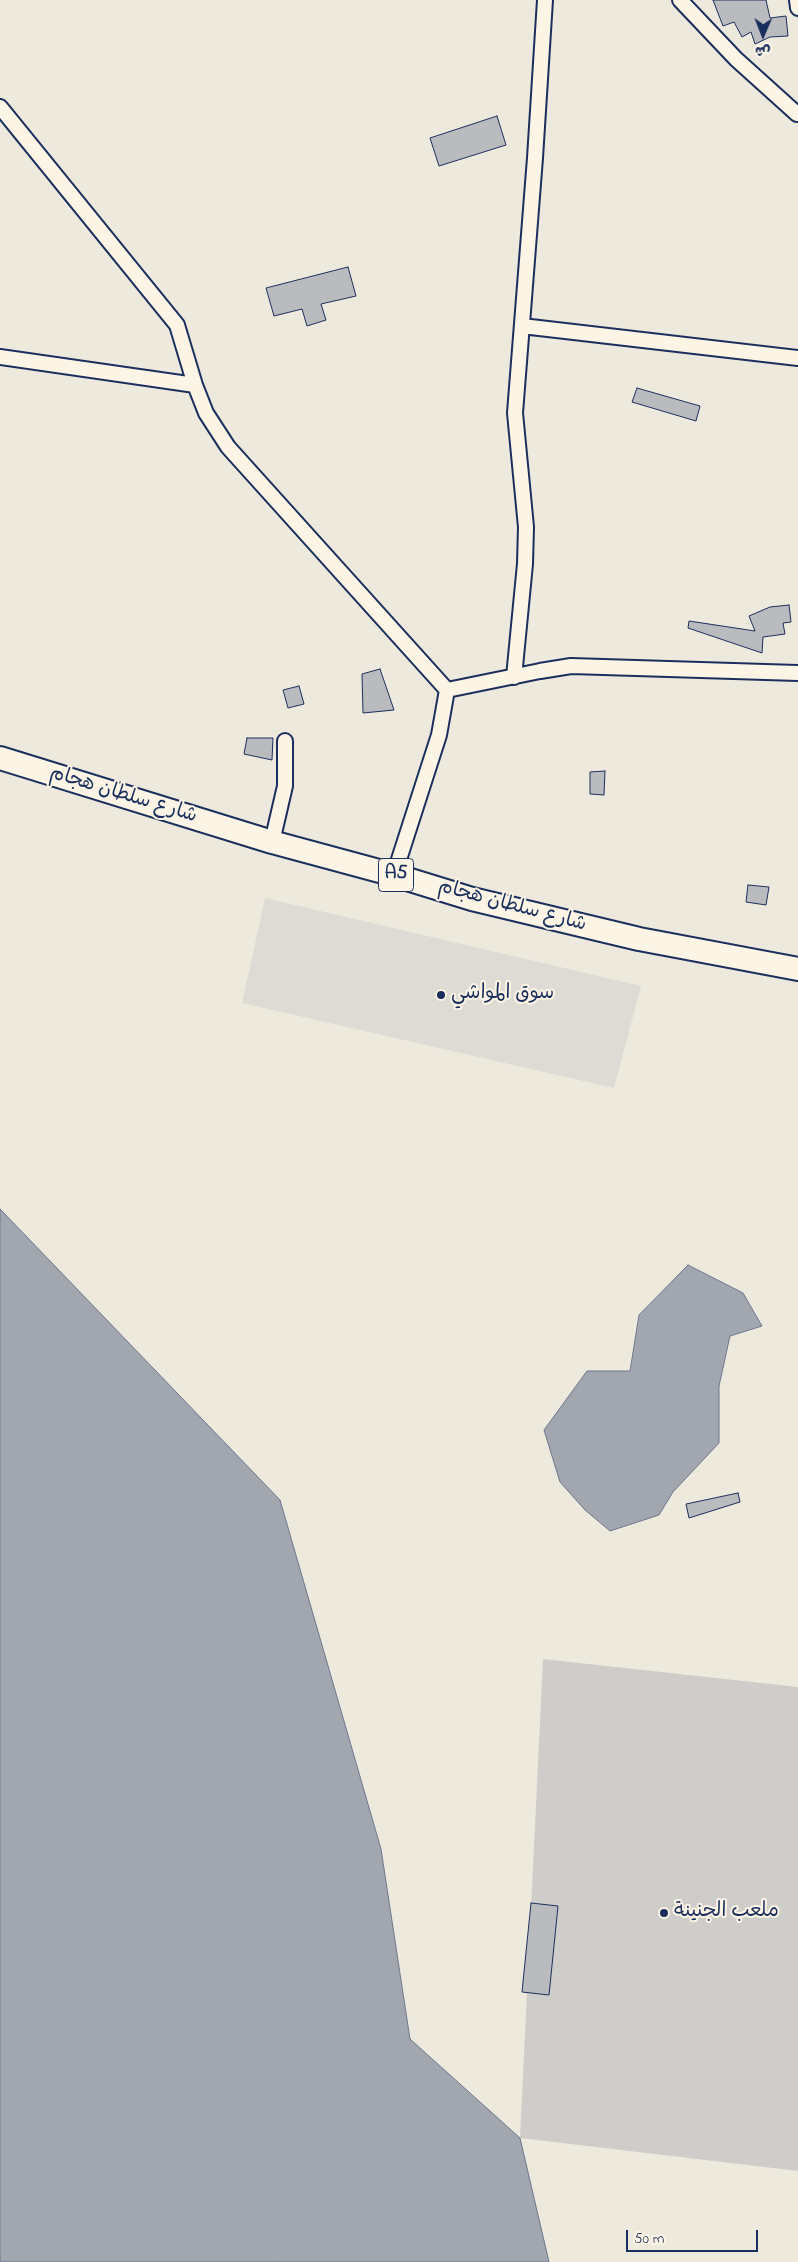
<!DOCTYPE html>
<html>
<head>
<meta charset="utf-8">
<style>
	body { margin:0 }
	#map { position:relative; width:798px; height:2262px; overflow:hidden; background:#eee9dd; font-family:"Indie Flower","Playpen Sans Arabic",sans-serif }
	canvas { display:block }
	.north { position:absolute; left:738px; top:10px; width:50px; height:50px; -webkit-text-stroke:4px #fcf5e5; paint-order:stroke; rotate:181deg; font-size:14px; font-weight:700; line-height:20px; text-align:center; color:#1b2f5e }
	.north::after { content:''; display:block; margin:auto; width:18px; height:22px; background:#1b2f5e; clip-path:polygon(50% 0,100% 100%,50% 72%,0 100%) }
	.scale { position:absolute; left:626px; top:2230px; width:132px; height:22px; box-sizing:border-box; border:2px solid #1b2f5e; border-top:0; padding-left:6px; font-size:15px; line-height:18px; white-space:nowrap; color:#1b2f5e; -webkit-text-stroke:4px #fcf5e5; paint-order:stroke }
</style>
</head>
<body>
<div id="map">
<canvas width="798" height="2262"></canvas>
<div class="north">ش</div>
<div class="scale">50 m</div>
</div>
<script>
const c = document.querySelector('canvas').getContext('2d');
c.lineJoin = 'round';
function fill(path, color) {
  c.fillStyle = color;
  c.fill(path, 'evenodd');
}
function toPath(rows) {
  const path = new Path2D();
  for (const r of rows) {
    path.moveTo(r[0], r[1]);
    for (let i = 2; i < r.length; i += 2) path.lineTo(r[i], r[i + 1]);
  }
  return path;
}
function stroke(path, color, width, dash) {
  c.strokeStyle = color;
  c.lineWidth = width;
  c.lineCap = dash ? 'butt' : 'round';
  c.setLineDash(dash || []);
  c.stroke(path);
}
function drawText(font, color, halo, rows, align = 'center') {
  c.font = font + ' "Indie Flower","Playpen Sans Arabic",sans-serif';
  c.lineWidth = 4;
  c.setLineDash([]);
  c.textBaseline = 'middle';
  c.strokeStyle = halo;
  c.fillStyle = color;
  for (const [text, x, y, turn = 0] of rows) {
    c.save();
    c.translate(x, y);
    c.rotate((+turn || 0) * Math.PI / 180);
    c.textAlign = isNaN(turn) ? turn : align;
    if (halo) c.strokeText(text, 0, 0);
    c.fillText(text, 0, 0);
    c.restore();
  }
}
fill(toPath([
	[265,898,641,986,614,1088,242,1003]
]), '#dedbd4');
fill(toPath([
	[543,1659,798,1687,798,2171,520,2138]
]), '#cfcdca');
const water = toPath([
	[0,1209,280,1500,381,1849,410,2039,520,2138,549,2262,0,2262,0,1209],
	[688,1265,743,1293,762,1326,730,1336,719,1386,719,1443,673,1492,659,1515,610,1531,585,1510,560,1482,544,1430,587,1371,630,1371,639,1315,688,1265]
]);
fill(water, '#a2a7af');
stroke(water, '#6c778f', 1);
const building = toPath([
	[713,0,766,0,770,18,786,16,788,36,770,37,755,44,751,32,742,37,734,22,723,26,713,0],
	[497,116,506,145,439,166,430,138,497,116],
	[348,267,356,296,321,304,326,320,307,326,302,309,274,316,266,288,348,267],
	[637,388,700,406,696,421,632,402,637,388],
	[789,605,791,622,783,623,785,634,763,637,762,653,688,628,689,621,755,631,749,616,770,607,789,605],
	[380,669,394,710,363,713,362,674,380,669],
	[299,686,304,704,288,708,283,690,299,686],
	[247,738,273,738,272,760,244,754,247,738],
	[605,771,604,795,590,794,590,772,605,771],
	[748,885,769,887,766,905,746,902,748,885],
	[738,1493,740,1502,689,1518,686,1504,738,1493],
	[531,1903,558,1906,549,1995,522,1992,531,1903]
]);
fill(building, '#babbbe');
stroke(building, '#1b2f5e', 1);
const minor = toPath([
	[680,0,736,59,797,114],
	[797,0,798,8],
	[0,107,177,325,195,385,206,413,228,447,447,690],
	[522,326,798,358],
	[0,357,195,385],
	[514,677,525,564,526,527,515,413,535,158,545,0],
	[272,842,285,786,285,741],
	[394,875,439,735,447,690,540,671,571,666,798,673]
]);
const trunk = toPath([
	[0,758,272,842,394,875,472,899,639,939,798,969]
]);
stroke(minor, '#1b2f5e', 18);
stroke(trunk, '#1b2f5e', 26);
stroke(minor, '#fcf5e5', 14);
stroke(trunk, '#fcf5e5', 22);
for (const [x, y, r, color] of [
	[441,995,5,"#1b2f5e"],
	[664,1913,5,"#1b2f5e"]
]) {
  const dot = new Path2D();
  dot.arc(x, y, r, 0, 2 * Math.PI);
  c.fillStyle = color;
  c.fill(dot);
  stroke(dot, '#fcf5e5', 2);
}
for (const [x, y, w] of [
	[396,875,35]
]) {
  const box = new Path2D();
  box.roundRect(x - w / 2, y - 16.5, w, 33, 4);
  c.fillStyle = '#fcf5e5';
  c.fill(box);
  stroke(box, '#1b2f5e', 1);
}
drawText('bold 19px', '#1b2f5e', null, [
	["A5",396,875]
]);
drawText('20px', '#1b2f5e', '#fcf5e5', [
	["شارع سلطان هجام",123,796,17],
	["شارع سلطان هجام",512,907,15]
]);
drawText('20px', '#1b2f5e', '#fcf5e5', [
	["سوق المواشي",451,995],
	["ملعب الجنينة",674,1913]
], 'left');
</script>
</body>
</html>
